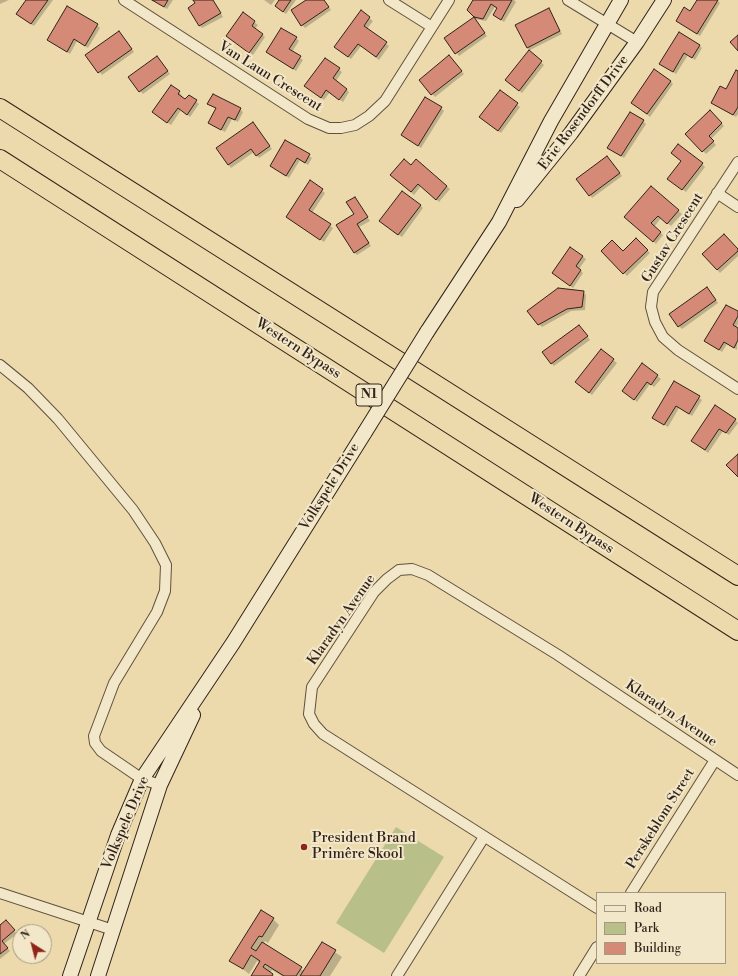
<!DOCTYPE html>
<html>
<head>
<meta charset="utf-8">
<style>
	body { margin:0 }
	#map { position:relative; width:738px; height:976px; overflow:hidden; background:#ecdaac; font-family:"Libre Bodoni",serif }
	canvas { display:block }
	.legend { position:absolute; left:596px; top:892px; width:130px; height:72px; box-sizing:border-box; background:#f3e7c9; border:1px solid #a69983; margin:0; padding:5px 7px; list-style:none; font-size:12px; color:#32231a }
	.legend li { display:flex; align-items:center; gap:8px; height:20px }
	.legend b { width:20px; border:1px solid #a69983 }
	.north { position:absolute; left:12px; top:924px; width:40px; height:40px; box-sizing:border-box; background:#f3e7c9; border:1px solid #a69983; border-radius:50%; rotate:324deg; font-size:11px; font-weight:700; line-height:16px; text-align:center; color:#32231a }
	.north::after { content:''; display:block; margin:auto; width:14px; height:18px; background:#8f2418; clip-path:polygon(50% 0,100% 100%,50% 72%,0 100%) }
</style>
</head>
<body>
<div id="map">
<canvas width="738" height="976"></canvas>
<ul class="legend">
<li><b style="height:5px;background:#f3e7c9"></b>Road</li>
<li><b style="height:11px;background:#b9bf89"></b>Park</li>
<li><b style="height:11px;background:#d48a76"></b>Building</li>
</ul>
<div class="north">N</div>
</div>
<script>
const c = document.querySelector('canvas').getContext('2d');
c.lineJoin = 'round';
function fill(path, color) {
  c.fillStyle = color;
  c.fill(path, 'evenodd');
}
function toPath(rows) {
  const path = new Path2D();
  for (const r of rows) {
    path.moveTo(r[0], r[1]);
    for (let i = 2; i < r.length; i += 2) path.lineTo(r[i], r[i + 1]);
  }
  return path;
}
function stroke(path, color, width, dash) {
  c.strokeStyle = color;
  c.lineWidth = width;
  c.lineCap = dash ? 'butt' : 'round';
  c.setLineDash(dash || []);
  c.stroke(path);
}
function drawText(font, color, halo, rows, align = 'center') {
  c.font = font + ' "Libre Bodoni",serif';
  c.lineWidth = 4;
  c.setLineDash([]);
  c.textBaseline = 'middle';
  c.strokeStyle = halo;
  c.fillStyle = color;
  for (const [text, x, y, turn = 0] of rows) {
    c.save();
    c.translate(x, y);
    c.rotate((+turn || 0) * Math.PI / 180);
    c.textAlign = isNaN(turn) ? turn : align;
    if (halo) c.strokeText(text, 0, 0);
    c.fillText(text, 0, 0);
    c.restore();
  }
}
fill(toPath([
	[396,827,444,857,384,953,336,923]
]), '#b9bf89');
fill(toPath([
	[0,0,9,0,0,4],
	[27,0,53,0,34,26,20,17],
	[152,0,173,0,167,9],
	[195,0,213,0,223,17,202,28,200,26,197,4],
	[264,0,275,0,271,5],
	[281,0,296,0,286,14,279,9],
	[308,0,324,0,331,10,305,28,302,25],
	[474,0,514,0,516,2,504,22,494,15,498,9,495,7,486,21,475,19,487,36,459,56,446,38,476,17],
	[698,0,717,0,720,3,700,36,677,21,690,12],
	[548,9,562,34,530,50,527,47],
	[361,12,373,21,367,29,389,46,379,60,361,46,351,59,338,50],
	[243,13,258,25,255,29,265,37,253,55,230,38],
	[97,25,100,28,88,48,77,41,70,54,48,40],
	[119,32,134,52,102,75,87,55],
	[296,38,299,41,292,52,303,60,296,71,270,55],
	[699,45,702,48,695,60,688,55,676,74,661,64],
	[529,52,544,65,522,93,509,83],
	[326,59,342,72,336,81,349,92,343,102,330,92,324,100,309,89],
	[451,59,464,74,435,97,420,80],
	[160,60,170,74,143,94,140,91],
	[738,72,738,114,736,117,712,103,726,90],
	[670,81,673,84,650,117,632,103],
	[171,86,182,95,181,97,186,101,189,96,199,104,190,117,181,110,171,125,156,115],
	[500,91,520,107,501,133,483,120],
	[208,104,240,109,243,112,238,122,232,119,225,132,209,123,216,109],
	[441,108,444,111,421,148,402,135],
	[710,111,724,126,711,139,716,145,706,154,686,134],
	[643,121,646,124,624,158,611,150],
	[255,126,272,149,259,158,254,152,231,168,217,149],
	[286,141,312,158,308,165,300,160,289,178,271,166],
	[610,160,622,176,592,198,590,195],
	[416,161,450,189,439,202,421,186,414,195,394,178],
	[702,164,705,167,686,192,672,181],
	[310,182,325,193,312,213,333,228,324,242,290,219],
	[651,187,682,214,671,226,661,218,654,227,663,235,656,244,629,220],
	[357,201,370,221,359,227,371,246,357,255,354,252],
	[420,205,423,208,402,237,383,224],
	[636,239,650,253,627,276,602,251,623,252],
	[570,248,586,259,579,269,583,273,573,288,553,273],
	[738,250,738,256,720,273,703,254],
	[710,291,718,303,682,329,679,326],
	[583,292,586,295,585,310,571,311,542,327,539,324],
	[738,313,738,324,736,328,738,329,737,350,727,344,722,352,706,341],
	[582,329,590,340,554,366,551,363],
	[601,350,617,363,592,395,579,385],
	[642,364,661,379,654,387,650,384,637,402,626,393],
	[674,382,702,400,692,416,679,408,668,427,653,418],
	[735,420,738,423,729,435,723,431,708,453,692,441],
	[273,919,279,925,268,943,265,941,263,945,304,971,322,943,342,957,330,976,282,976,272,970,270,973,274,976,252,976,260,963,257,961,249,974,231,960],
	[8,924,17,934,4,944,10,951,0,959,0,926]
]), '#0003');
const building = toPath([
	[26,0,48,0,31,24,16,14,26,0],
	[152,0,168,0,164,7,152,0],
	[193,0,213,0,221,13,199,26,188,8,195,3,193,0],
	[279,0,291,0,283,12,275,6,279,0],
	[306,0,324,0,329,7,301,26,291,10,306,0],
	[473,0,512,0,501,20,493,15,497,8,491,4,483,19,474,17,467,10,473,0],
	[697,0,718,0,697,34,676,21,684,7,690,11,697,0],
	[67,6,98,24,85,46,74,39,67,52,47,40,67,6],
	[549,8,560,31,527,48,515,25,549,8],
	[361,10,370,17,364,26,387,42,376,57,358,44,348,57,334,47,361,10],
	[243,12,255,21,252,26,263,34,249,53,226,36,243,12],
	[474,17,485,33,455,54,444,38,474,17],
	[281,28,297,37,289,49,301,56,293,69,266,52,281,28],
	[119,31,132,49,98,73,85,55,119,31],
	[679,32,700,45,692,58,684,53,673,72,659,64,679,32],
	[738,35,738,51,730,42,738,35],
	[529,50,542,61,519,91,505,80,529,50],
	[449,55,462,71,431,95,419,80,449,55],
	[157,56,168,71,139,92,128,77,157,56],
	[325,58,340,68,333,78,347,89,339,100,326,90,321,98,304,86,325,58],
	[654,69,671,81,647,114,631,103,654,69],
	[736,70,738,71,738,107,733,115,711,103,720,86,726,89,736,70],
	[171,85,180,91,178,94,185,99,189,95,197,100,187,115,178,108,167,123,152,112,171,85],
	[500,90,518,103,498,131,479,117,500,90],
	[213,94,241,108,235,120,228,117,221,130,208,123,216,108,207,104,213,94],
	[425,97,442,107,418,146,401,135,425,97],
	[710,110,722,123,709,136,714,141,702,152,685,134,710,110],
	[630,112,644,120,621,156,607,148,630,112],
	[253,122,270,146,256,156,251,149,228,165,216,148,253,122],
	[285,140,310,154,305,163,297,158,286,176,270,166,285,140],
	[678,144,703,163,682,190,667,179,681,161,671,153,678,144],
	[607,156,620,173,589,196,576,179,607,156],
	[404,159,411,165,416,159,447,186,436,200,418,184,411,192,390,175,404,159],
	[310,180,323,189,309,210,331,224,320,240,286,217,310,180],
	[651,186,679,210,667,224,658,216,651,223,661,232,653,242,624,217,651,186],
	[402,191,421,205,398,235,379,221,402,191],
	[355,197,368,217,357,224,369,243,354,253,336,225,354,214,346,202,355,197],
	[724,234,738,249,738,251,717,270,702,254,724,234],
	[636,238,648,250,623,274,601,251,612,240,623,251,636,238],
	[570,247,583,256,576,266,581,270,570,286,552,273,570,247],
	[707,287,716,300,678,327,669,314,707,287],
	[558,288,584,291,582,307,567,309,538,325,527,311,558,288],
	[726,305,738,311,738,316,733,325,738,328,738,340,734,348,724,342,719,350,704,341,726,305],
	[579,325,588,336,551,364,542,352,579,325],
	[601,349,614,359,589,393,575,382,601,349],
	[642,363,658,375,651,385,647,382,634,400,622,391,642,363],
	[674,381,700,396,689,414,676,406,664,425,652,418,674,381],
	[715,405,736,419,726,433,719,429,705,450,691,441,715,405],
	[738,454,738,477,726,465,738,454],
	[261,910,274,918,262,937,259,936,251,948,256,951,262,942,302,967,296,976,284,976,265,964,263,967,273,974,272,976,251,976,260,961,251,955,243,969,229,961,261,910],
	[6,920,15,930,2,941,8,948,0,954,0,925,6,920],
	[322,942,336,950,320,976,300,976,322,942]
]);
fill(building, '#d48a76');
stroke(building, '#32231a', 1);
const street = toPath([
	[124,0,308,119,329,128,341,128,355,125,369,116,385,101,449,0],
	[389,0,432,27],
	[568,0,637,42],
	[738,162,653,292,651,307,655,322,663,337,678,350,738,389],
	[717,193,738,207],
	[0,365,28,388,58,419,133,510,155,543,166,565,165,591,157,612,114,683,94,736,95,743,101,751,142,779,160,785],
	[0,893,113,930],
	[631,893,715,760],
	[597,908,323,734,314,724,309,714,312,687,374,592,387,579,399,570,412,569,428,575,558,655,738,775],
	[397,976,484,837],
	[579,976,597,947]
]);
const secondary = toPath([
	[517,200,571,133,637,42,664,0],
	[427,332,499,222,551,121,621,0],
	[70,976,118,835,142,779,233,643,365,432],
	[98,976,160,785,193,715]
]);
const highway = toPath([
	[0,108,738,576],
	[0,159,738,631]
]);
stroke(street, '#60513e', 12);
stroke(secondary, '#32231a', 16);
stroke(highway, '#32231a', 20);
stroke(street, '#f3e7c9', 10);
stroke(secondary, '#f3e7c9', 14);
stroke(highway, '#ecdaac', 18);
const secondaryBridge = toPath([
	[365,432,427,332]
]);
stroke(secondaryBridge, '#32231a', 16, []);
stroke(secondaryBridge, '#f3e7c9', 14);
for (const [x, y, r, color] of [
	[304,847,4,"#8f2418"]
]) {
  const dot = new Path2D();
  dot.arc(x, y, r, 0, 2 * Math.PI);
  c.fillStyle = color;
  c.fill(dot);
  stroke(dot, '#f3e7c9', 1.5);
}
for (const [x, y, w] of [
	[369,395,26]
]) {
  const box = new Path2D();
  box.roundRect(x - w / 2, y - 11, w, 22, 3);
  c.fillStyle = '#f3e7c9';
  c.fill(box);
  stroke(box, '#32231a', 1);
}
drawText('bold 13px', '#32231a', null, [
	["N1",369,395]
]);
drawText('14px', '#32231a', '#f3e7c9', [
	["Van Laun Crescent",270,77,32],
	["Eric Rosendorff Drive",584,113,-53],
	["Gustav Crescent",673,238,-58],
	["Western Bypass",298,349,33],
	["Volkspele Drive",330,487,-58],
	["Western Bypass",571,524,33],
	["Klaradyn Avenue",342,620,-55],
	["Klaradyn Avenue",671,714,34],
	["Perskeblom Street",661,819,-58],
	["Volkspele Drive",126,823,-67]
]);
drawText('14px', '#32231a', '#f3e7c9', [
	["President Brand",312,839],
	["Primêre Skool",312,855]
], 'left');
</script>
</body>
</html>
